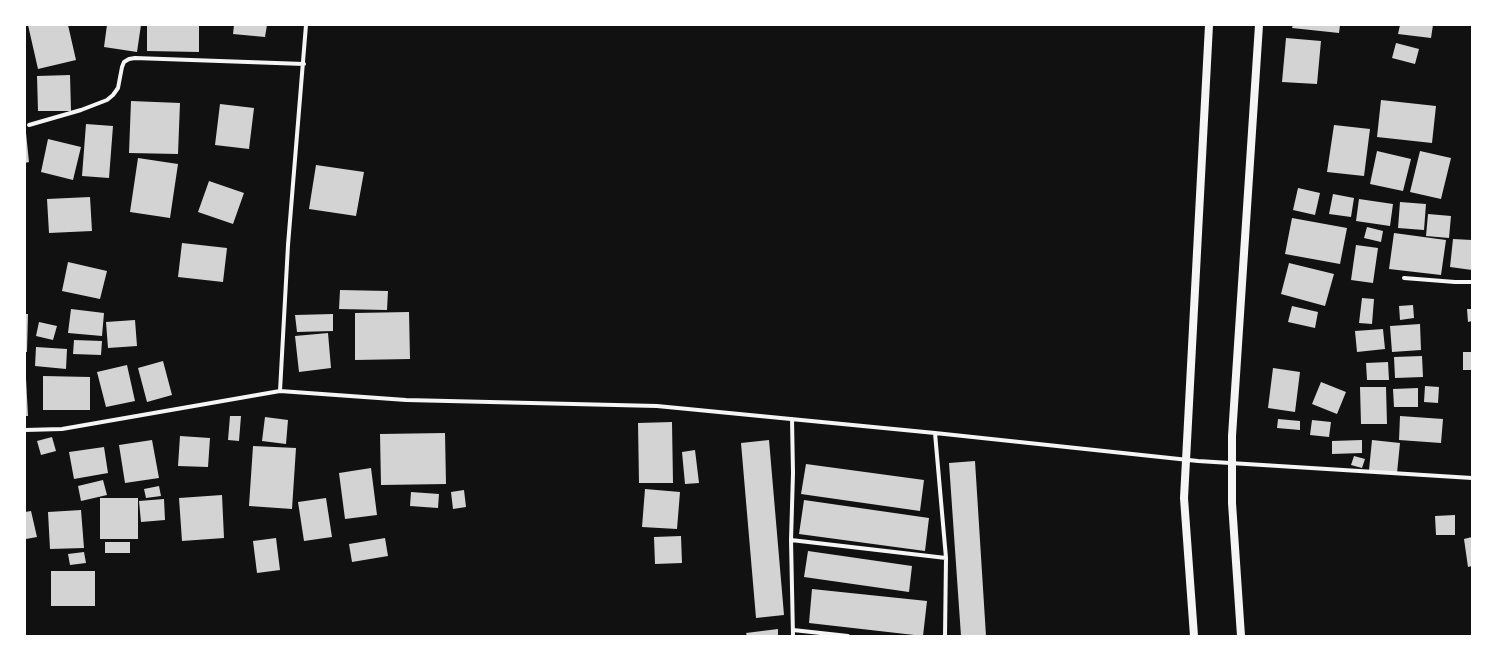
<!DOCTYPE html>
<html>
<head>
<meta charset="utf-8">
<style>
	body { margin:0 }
	#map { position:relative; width:1497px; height:661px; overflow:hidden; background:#111; font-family:"Source Serif 4",serif }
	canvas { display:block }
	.frame { position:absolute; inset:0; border:26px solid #fff; pointer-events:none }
</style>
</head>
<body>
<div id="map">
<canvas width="1497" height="661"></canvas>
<div class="frame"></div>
</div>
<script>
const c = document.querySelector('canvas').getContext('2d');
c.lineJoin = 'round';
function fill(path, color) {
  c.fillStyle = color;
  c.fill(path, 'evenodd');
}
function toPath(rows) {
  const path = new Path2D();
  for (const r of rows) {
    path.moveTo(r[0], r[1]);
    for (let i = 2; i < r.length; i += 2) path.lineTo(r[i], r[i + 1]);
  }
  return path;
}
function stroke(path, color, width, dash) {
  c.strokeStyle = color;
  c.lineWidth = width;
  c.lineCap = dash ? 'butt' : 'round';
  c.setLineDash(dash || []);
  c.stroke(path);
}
fill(toPath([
	[28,25,68,25,76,60,38,69],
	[107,25,141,25,137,52,104,47],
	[147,25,199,25,199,52,147,51],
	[234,25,267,25,265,37,233,34],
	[1293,25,1340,25,1339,33,1292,28],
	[1400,25,1433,25,1431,38,1398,34],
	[1286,38,1321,41,1317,84,1282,82],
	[1396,43,1419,49,1415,64,1392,58],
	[70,75,71,111,38,111,37,76],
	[1381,100,1436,106,1432,143,1377,137],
	[131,101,180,103,178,154,129,153],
	[220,104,254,108,249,149,215,145],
	[86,124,113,126,109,178,82,176],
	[1334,125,1370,129,1364,176,1327,172],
	[25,133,26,133,29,162,25,163],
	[48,139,81,147,73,180,41,172],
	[1377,151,1411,159,1403,191,1370,184],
	[1420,151,1451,158,1441,199,1410,192],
	[138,158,178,164,170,218,130,212],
	[316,165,364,172,356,216,309,209],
	[209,181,244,193,233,224,198,212],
	[1298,188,1320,193,1315,215,1293,210],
	[1333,194,1354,198,1351,217,1329,214],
	[90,197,92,231,49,233,47,199],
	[1359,199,1393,204,1390,226,1356,221],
	[1400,202,1426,204,1424,230,1398,228],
	[1428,214,1451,216,1449,238,1426,236],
	[1292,218,1347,228,1340,264,1285,254],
	[1367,227,1383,231,1381,242,1364,238],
	[1394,233,1446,240,1441,275,1389,269],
	[1453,239,1472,240,1472,270,1450,267],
	[182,243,227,248,223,282,178,277],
	[1356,245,1378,248,1373,283,1351,280],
	[68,262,107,271,100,299,62,291],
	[1289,263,1334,274,1325,306,1281,294],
	[340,290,388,291,387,310,339,309],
	[1362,298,1374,299,1372,324,1359,323],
	[1413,305,1414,318,1400,320,1399,306],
	[1292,306,1318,312,1315,328,1288,322],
	[71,309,104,313,102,336,68,333],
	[1467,309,1472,309,1472,321,1468,322],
	[409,312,410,359,355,360,355,313],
	[25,314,28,314,27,352,25,352],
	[333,314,333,331,297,332,295,315],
	[135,320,137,346,108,348,106,322],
	[39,322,57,326,53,340,36,336],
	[1420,324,1421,350,1392,352,1390,326],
	[1383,329,1385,349,1357,352,1355,331],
	[328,333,331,368,299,372,295,336],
	[74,340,102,341,101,355,73,354],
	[36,347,67,349,66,369,35,366],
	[1463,352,1472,352,1472,370,1463,370],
	[1422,356,1423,377,1395,378,1394,357],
	[163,361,172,395,147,402,138,368],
	[1388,362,1389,380,1367,380,1366,363],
	[127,365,135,401,106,407,97,372],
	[1273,368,1300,372,1295,412,1268,408],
	[43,376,90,377,90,410,43,410],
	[26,378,28,416,25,416,25,379],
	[1321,382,1346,392,1337,414,1312,404],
	[1425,386,1439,387,1438,403,1424,402],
	[1360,387,1386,387,1387,424,1361,424],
	[1418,388,1418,407,1394,407,1393,389],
	[230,416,241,416,239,441,228,440],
	[1400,416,1443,419,1441,443,1399,440],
	[265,417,288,420,286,444,262,441],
	[1278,419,1300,421,1300,430,1277,428],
	[1312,420,1331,422,1329,437,1310,435],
	[672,422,673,483,639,483,638,423],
	[445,433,446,484,381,485,380,434],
	[180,436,210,438,208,467,178,466],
	[52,437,56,451,41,455,37,441],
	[152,440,159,478,125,483,119,445],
	[769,440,784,615,756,618,741,443],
	[1362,440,1362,453,1332,454,1332,441],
	[1372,440,1400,443,1397,473,1369,470],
	[253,446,296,448,292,509,249,506],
	[104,447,108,473,74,479,69,452],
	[695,450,699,483,685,484,682,452],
	[1354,456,1365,459,1362,468,1351,465],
	[975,461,986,636,961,636,949,463],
	[806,464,924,480,920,511,801,494],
	[371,468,377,515,345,519,339,473],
	[103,480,107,495,81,501,78,486],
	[159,486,161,496,146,498,144,489],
	[645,489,680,492,677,529,642,527],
	[464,490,466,507,453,509,451,492],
	[411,492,439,494,438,508,410,506],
	[222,495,224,538,182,541,179,498],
	[100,498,138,498,138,539,100,539],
	[326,498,332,537,304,541,298,502],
	[164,499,165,520,141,522,139,501],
	[804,500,929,518,925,551,799,534],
	[81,510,84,548,50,549,48,512],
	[31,511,37,537,26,539,25,533,25,512],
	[1455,515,1455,535,1436,535,1435,516],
	[681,536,682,563,655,564,654,537],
	[1472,537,1472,566,1468,567,1464,539],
	[276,538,280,570,257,573,253,541],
	[385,538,388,556,352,562,349,544],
	[105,542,130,542,130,553,105,553],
	[808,551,912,566,909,592,804,577],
	[84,552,86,563,70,565,68,554],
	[51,571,95,571,95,606,51,606],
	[812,589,927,601,923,636,809,623],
	[778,629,778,636,747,636,746,633]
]), '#d3d3d3');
stroke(toPath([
	[29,125,81,110,107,100,113,95,118,88,122,67,124,62,129,59,135,58,304,64],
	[1404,278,1455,282,1472,282],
	[280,391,288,245,306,25],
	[792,419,793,473,791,540,793,636],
	[25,430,62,429,280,391,406,400,657,406,935,433,1198,461,1472,478],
	[935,433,946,558,945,636],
	[791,540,946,558],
	[793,630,848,636]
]), '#f5f5f5', 4);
stroke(toPath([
	[1194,636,1184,498,1209,25],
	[1241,636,1232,503,1232,436,1259,25]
]), '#f5f5f5', 8);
</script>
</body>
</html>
